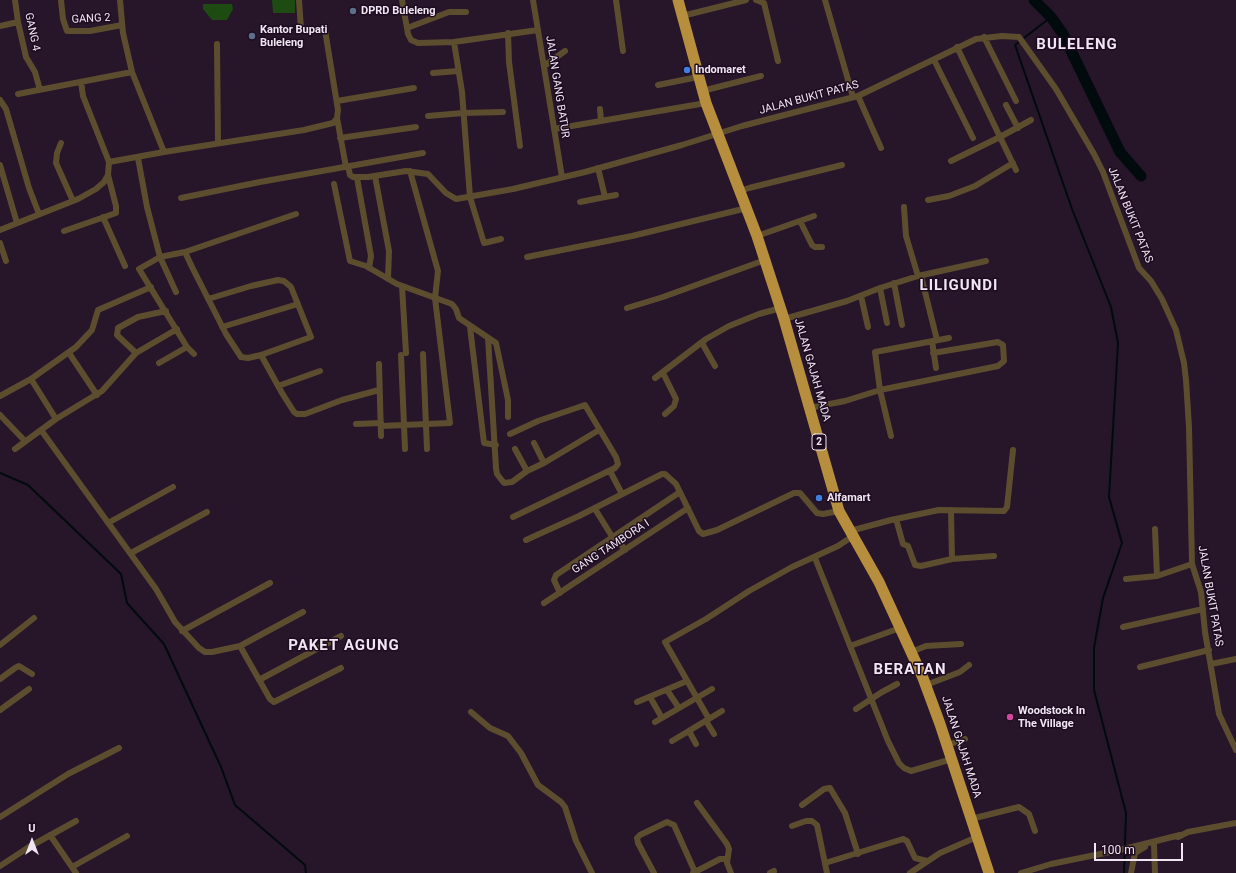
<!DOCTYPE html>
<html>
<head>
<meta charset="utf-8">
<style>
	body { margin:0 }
	#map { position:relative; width:1236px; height:873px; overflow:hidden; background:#27152a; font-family:Roboto,sans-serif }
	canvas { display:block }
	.north { position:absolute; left:12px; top:821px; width:40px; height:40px; -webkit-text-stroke:3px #1d0c20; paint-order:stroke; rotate:0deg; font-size:11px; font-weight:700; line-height:16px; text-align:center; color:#f1e5f3 }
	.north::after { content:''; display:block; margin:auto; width:14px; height:18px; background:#f1e5f3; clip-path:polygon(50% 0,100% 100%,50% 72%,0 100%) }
	.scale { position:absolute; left:1094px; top:843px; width:89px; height:18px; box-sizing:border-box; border:2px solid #f1e5f3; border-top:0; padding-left:5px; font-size:12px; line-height:14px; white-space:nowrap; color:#f1e5f3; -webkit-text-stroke:3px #1d0c20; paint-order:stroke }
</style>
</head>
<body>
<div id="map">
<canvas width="1236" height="873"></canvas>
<div class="north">U</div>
<div class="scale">100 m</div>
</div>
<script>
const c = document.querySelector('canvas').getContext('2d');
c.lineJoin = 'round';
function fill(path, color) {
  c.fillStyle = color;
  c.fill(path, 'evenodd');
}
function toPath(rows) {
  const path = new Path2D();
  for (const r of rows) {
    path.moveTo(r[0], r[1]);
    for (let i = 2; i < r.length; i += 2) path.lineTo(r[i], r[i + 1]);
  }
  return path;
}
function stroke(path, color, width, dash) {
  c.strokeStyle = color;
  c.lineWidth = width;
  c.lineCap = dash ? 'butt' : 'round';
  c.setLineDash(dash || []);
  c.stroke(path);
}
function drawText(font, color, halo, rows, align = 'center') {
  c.font = font + ' Roboto,sans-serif';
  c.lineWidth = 3;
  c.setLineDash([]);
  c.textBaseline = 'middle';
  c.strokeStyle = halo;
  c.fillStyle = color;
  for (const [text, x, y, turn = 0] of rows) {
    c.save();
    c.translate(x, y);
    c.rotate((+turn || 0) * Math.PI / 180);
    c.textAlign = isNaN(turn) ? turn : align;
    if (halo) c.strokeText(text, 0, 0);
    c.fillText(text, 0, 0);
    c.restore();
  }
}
fill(toPath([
	[272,0,295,0,295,13,273,13],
	[203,4,232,4,233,9,227,20,212,20,203,9]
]), '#1d4b12');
stroke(toPath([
	[1051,17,1015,45,1072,209,1111,307,1118,343,1109,497,1122,543,1103,598,1094,648,1094,690,1126,813,1124,873],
	[0,473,28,485,121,574,127,603,164,644,221,767,235,805,305,865,306,873]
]), '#010b0e', 2);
stroke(toPath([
	[1034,0,1051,17,1063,34,1120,152,1141,176]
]), '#010b0e', 11);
stroke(toPath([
	[15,0,18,22,26,57,35,72,40,90],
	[61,0,63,19,67,31,90,31,122,25],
	[120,0,123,33,132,72,164,152],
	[402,0,408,34,411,40,418,43,454,42,538,30],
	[533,0,562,177],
	[616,0,623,51],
	[756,0,764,3,778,61],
	[825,0,853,97],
	[682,16,746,0],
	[0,26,18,22],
	[407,28,449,12,466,12],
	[508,33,509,62,520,146],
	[984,37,1016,101],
	[454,42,462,92,470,197,484,243,501,239],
	[217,44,218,143],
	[934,60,973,138],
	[544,66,565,51],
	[433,73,458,71],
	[658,85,698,77],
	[702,91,761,76],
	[18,94,132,72],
	[858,96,881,148],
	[0,100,6,109,29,188,39,214],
	[337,101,414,88],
	[1006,105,1018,128],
	[600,109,601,120],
	[463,113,503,112],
	[428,116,463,113],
	[337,118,346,167],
	[554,129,706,103],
	[340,138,416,127],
	[61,143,57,153,56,163,73,201],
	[138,158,147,207,160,257,176,292],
	[951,161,1000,137,957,47],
	[109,162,164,152,304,130,333,123,337,118,338,110,325,30,301,29,299,0],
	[0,165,17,223],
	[348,166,350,175,353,177,368,177,406,171,428,174,446,193,456,199,513,189,585,172,682,145,742,126,858,96,976,39,1002,36,1019,37,1056,89,1094,154,1103,172,1139,268,1151,281,1162,299,1176,330,1184,363,1186,380,1189,427,1192,564,1201,592,1205,632,1219,714,1236,750],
	[598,168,605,197,616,195],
	[1016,170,1000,137,1031,120],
	[375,176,389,251,388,279],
	[357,178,371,256,369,268],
	[334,184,350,261,366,266,397,284,452,304,456,309,459,318,496,343,508,400,508,417],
	[740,191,749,188,842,165],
	[181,198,260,182,423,153],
	[928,200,949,196,975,186,1013,163],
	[580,202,605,197],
	[904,207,906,236,918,276],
	[103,217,125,266],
	[800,221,812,245,815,247,822,247],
	[0,230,78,199,96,189,104,182,108,175,109,162,83,96,81,82],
	[64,231,116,213,116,206,108,175],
	[757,236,814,216],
	[0,243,6,261],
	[185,252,192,267,226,334,241,357,248,358,261,355,311,337,291,287,284,281,278,280,251,286,208,299],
	[527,257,632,236,747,208],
	[921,276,937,340],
	[894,283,902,325],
	[402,286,406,353],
	[880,288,887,323],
	[861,296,868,327],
	[627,308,663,297,765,260],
	[784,319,847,301,880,288,918,276,986,261],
	[222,327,298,304],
	[470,327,484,443,496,445],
	[488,338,496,468,497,474,504,483,512,482,527,471,544,463,599,430],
	[932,341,936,368],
	[702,343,715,366],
	[69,353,97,395],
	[136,353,117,335,118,328,138,317,166,311],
	[194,354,187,347,139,269,160,257,185,252,296,214],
	[423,354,427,449],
	[261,355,282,393,294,412,297,414,305,414,342,400,379,390],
	[401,355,405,449],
	[159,363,187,347],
	[379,364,381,436],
	[663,373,676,399,674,406,665,414],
	[655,378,706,339,729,326,759,314,781,308],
	[31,379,56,419],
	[278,386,320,371],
	[0,396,31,379,76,347,92,330,98,310,151,287],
	[809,408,845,401,880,390,998,366,1004,361,1003,345,998,342,933,353],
	[0,415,25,441],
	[356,424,381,423],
	[381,426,450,423,435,298,438,271,410,171],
	[41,430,156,589,175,622,199,648,205,652,212,652,240,646,270,699,274,702,341,668],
	[510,434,538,421,585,405,616,457,618,464,615,468,513,517],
	[891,436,880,390,875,352,949,338],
	[534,443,544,463],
	[15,449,56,419,102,391,136,353,177,329],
	[515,449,527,471],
	[610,471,622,494],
	[595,509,613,538],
	[896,519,903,544,908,546,915,565,921,566,952,559,951,510],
	[108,523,173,487],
	[1155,529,1157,576],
	[850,531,891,520,939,510,1004,511,1007,507,1013,450],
	[615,536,625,550],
	[526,540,579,516,662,474,665,474,676,484,699,531,703,534,717,530,794,493,800,493,817,513,823,514,839,511],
	[131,553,207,512],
	[815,558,888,741,899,763,904,768,911,771,952,759],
	[952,559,994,556],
	[1126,579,1157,576,1192,564],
	[560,593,554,580,556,575,680,492],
	[544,603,688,508],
	[1123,627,1203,609],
	[182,631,270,583],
	[0,645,34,618],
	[240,646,303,612],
	[850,646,900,628],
	[911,652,926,646,961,644],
	[1211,664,1236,659],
	[1140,667,1209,650],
	[0,679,15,668,19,666,32,674],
	[259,680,341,636],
	[926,685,960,672,969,665],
	[667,690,679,708],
	[650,697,662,718],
	[637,702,687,681],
	[856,709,882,692,897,684],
	[0,710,29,689],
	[471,712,490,728,508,736,521,753,538,785,561,802,565,807,576,841,592,873],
	[709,719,665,642,706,619,749,591,792,567,838,546,853,536],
	[706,721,714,734],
	[655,722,712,689],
	[689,731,696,744],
	[672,741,722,711],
	[947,745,965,739],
	[697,803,727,844,729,849,727,863,731,873],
	[802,805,824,789,830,788,845,813,858,854],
	[0,817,68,774,119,748],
	[971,819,1019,807,1029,814,1035,831],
	[792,826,806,821,812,821,817,825,827,873],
	[50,835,76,873],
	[1178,837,1188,832,1236,823],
	[1154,845,1155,873],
	[825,863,903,839,907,841,915,858,927,861],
	[0,866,29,847,76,821],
	[72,867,127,836],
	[654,873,638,843,637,838,640,835,667,822,674,825,695,872],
	[693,873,720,859,727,859],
	[770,873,774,871],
	[910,873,940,853,977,837],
	[1021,873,1051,864,1120,850,1180,835],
	[1131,873,1135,853,1145,847]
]), '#5d4d2f', 6);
stroke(toPath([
	[678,0,706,103,757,236,784,319,839,511,879,582,923,678,940,724,989,873]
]), '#b78e3e', 11);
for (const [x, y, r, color] of [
	[353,11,4,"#5c6f8a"],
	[252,36,4,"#5c6f8a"],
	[687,70,4,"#3f7fe0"],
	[819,498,4,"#3f7fe0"],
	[1010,717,4,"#d1479c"]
]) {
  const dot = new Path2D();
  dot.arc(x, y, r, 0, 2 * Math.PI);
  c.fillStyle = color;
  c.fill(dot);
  stroke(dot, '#1d0c20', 1.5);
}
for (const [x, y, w] of [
	[819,442,14]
]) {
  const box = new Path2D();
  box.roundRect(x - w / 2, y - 8, w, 16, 3);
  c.fillStyle = '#1d0c20';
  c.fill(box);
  stroke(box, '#f1e5f3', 1);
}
drawText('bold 10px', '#f1e5f3', null, [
	["2",819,442]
]);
drawText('bold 11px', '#f1e5f3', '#1d0c20', [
	["DPRD Buleleng",361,11],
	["Kantor Bupati",260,30],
	["Buleleng",260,43],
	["Indomaret",695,70],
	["Alfamart",827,498],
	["Woodstock In",1018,711],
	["The Village",1018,724]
], 'left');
drawText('11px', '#f1e5f3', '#1d0c20', [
	["GANG 2",91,19,-3],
	["GANG 4",32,32,78],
	["JALAN GANG BATUR",557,87,81],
	["JALAN BUKIT PATAS",809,98,-15],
	["JALAN BUKIT PATAS",1130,215,68],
	["JALAN GAJAH MADA",812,370,74],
	["GANG TAMBORA I",611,547,-33],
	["JALAN BUKIT PATAS",1210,596,80],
	["JALAN GAJAH MADA",961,747,72]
]);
c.letterSpacing = '1px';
drawText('bold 15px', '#f1e5f3', '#1d0c20', [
	["BULELENG",1077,45],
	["LILIGUNDI",959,286],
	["PAKET AGUNG",344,646],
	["BERATAN",910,670]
]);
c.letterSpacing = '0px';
</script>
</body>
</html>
